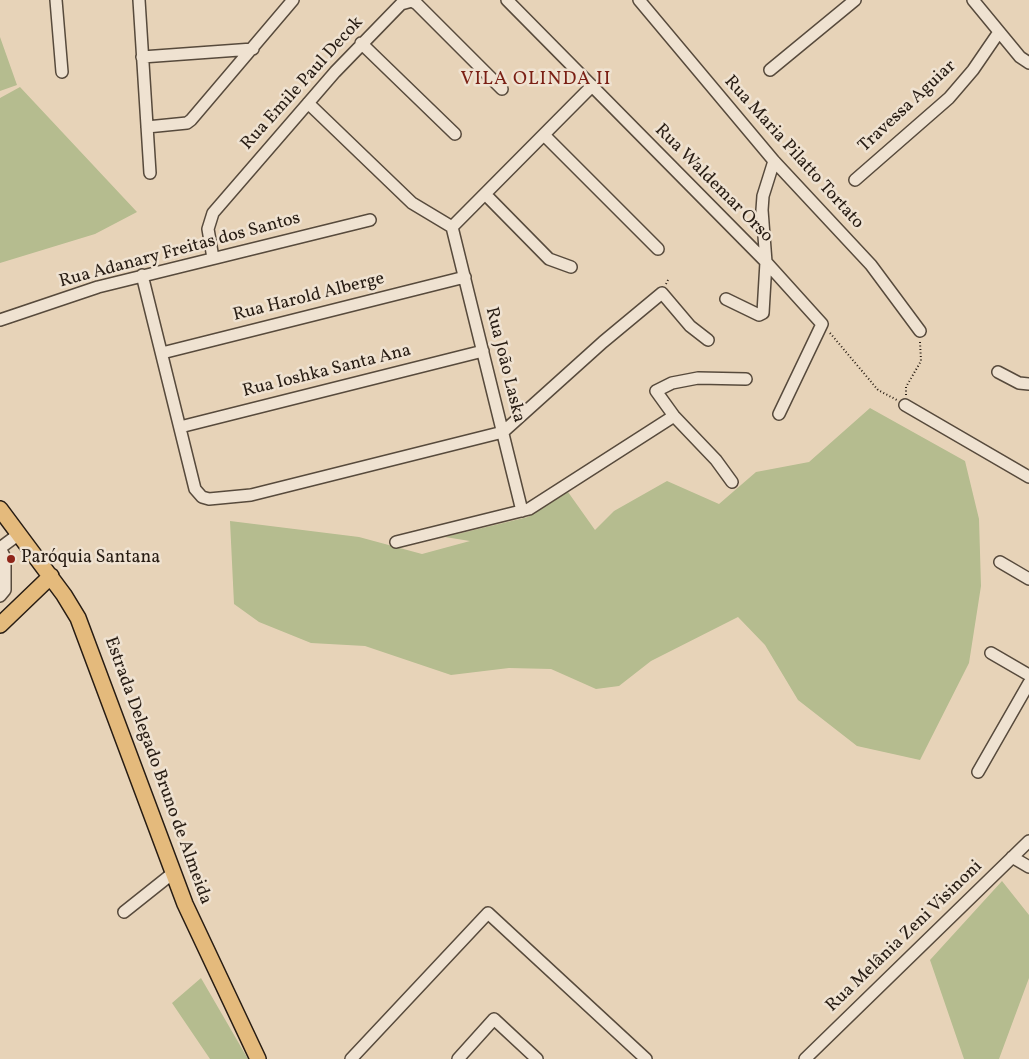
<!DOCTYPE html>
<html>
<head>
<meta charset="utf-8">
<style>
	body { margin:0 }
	canvas { display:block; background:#e7d3b8 }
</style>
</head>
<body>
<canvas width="1029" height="1059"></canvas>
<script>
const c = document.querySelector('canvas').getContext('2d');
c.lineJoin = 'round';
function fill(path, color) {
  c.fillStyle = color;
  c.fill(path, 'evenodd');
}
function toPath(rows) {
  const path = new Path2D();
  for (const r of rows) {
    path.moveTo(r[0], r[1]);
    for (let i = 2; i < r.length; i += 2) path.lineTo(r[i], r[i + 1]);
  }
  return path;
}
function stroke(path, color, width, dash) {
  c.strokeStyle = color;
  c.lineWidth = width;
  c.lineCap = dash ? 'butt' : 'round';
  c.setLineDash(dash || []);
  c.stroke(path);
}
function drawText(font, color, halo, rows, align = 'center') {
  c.font = font + ' Vollkorn,serif';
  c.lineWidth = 5;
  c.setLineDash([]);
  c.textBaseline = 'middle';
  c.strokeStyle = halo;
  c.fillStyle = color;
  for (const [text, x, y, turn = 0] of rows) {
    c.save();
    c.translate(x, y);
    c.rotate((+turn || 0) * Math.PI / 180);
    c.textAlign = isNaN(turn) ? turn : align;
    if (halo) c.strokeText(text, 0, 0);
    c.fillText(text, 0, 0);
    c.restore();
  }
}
fill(toPath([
	[0,37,17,85,0,91],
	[20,87,137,212,95,234,0,263,0,98],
	[870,408,965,461,979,519,981,586,969,663,920,760,857,746,798,700,765,645,738,617,651,661,619,686,596,689,551,669,509,668,451,675,365,646,311,643,259,622,234,604,230,521,359,537,422,554,470,541,445,537,528,517,568,492,595,530,614,511,667,481,719,504,756,472,809,462],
	[1002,881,1029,915,1029,978,999,1059,964,1059,930,960],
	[201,978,248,1059,210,1059,172,1003]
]), '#b5bc8f');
const minor = toPath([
	[56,0,62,72],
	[139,0,150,173],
	[507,0,766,262,822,324,779,414],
	[639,0,774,161,871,265,920,331],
	[973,0,1020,57,1029,63],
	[361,43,455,134],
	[142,57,253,49],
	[770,70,855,0],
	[308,103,412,203,452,227],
	[147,127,187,123,191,120,293,0],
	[544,135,658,249],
	[855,180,949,98,973,70,999,32],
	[485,194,549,259,571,267],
	[452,227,522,511],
	[452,227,592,86],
	[213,258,208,229,213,213,335,72,401,4,412,1,417,4,502,89],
	[142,275,195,489,202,497,209,499,251,495,503,432,603,342,662,293,690,326,708,340],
	[726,299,759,315,763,313,766,262,762,210,763,196,774,161],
	[0,320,98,287,370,220],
	[162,353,465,277],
	[998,372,1019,383,1029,384],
	[905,405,1029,477],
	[180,427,483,351],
	[732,482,716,460,674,416,656,391,672,383,698,378,746,379],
	[396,542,529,509,674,416],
	[0,548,5,558,5,590,0,596],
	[0,548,19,534],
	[1000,562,1029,579],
	[991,653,1029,675],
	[978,772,1029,683],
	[1012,857,1029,867],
	[124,912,173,873],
	[351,1059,488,913,646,1059],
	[458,1059,494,1019,537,1059],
	[805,1059,1029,841]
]);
const major = toPath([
	[0,509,64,595,78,618,185,904,258,1059],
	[0,625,51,576]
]);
stroke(minor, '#574a3c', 14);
stroke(major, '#271c13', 18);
stroke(toPath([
	[666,284,669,278],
	[830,333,878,390,897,400],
	[906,395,906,387,921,361,920,342]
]), '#271c13', 2, [1, 2.5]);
stroke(minor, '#efe2d1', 11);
stroke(major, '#e4ba7c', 15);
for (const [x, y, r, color] of [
	[11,559,5,"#8f2418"]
]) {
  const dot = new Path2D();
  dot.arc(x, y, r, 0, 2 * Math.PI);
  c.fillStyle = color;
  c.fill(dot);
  stroke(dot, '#efe2d1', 2);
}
drawText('18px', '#271c13', '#efe2d1', [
	["Rua Emile Paul Decok",303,84,-48],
	["Travessa Aguiar",908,107,-43],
	["Rua Maria Pilatto Tortato",793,153,48],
	["Rua Waldemar Orso",713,184,45],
	["Rua Adanary Freitas dos Santos",180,251,-15],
	["Rua Harold Alberge",309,298,-14],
	["Rua João Laska",504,365,76],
	["Rua Ioshka Santa Ana",327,372,-14],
	["Estrada Delegado Bruno de Almeida",157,771,70],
	["Rua Melânia Zeni Visinoni",905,937,-44]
]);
drawText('18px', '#271c13', '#efe2d1', [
	["Paróquia Santana",21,559]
], 'left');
c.letterSpacing = '1px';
drawText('19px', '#7a1f14', '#efe2d1', [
	["VILA OLINDA II",536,81]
]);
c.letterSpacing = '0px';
</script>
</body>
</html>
